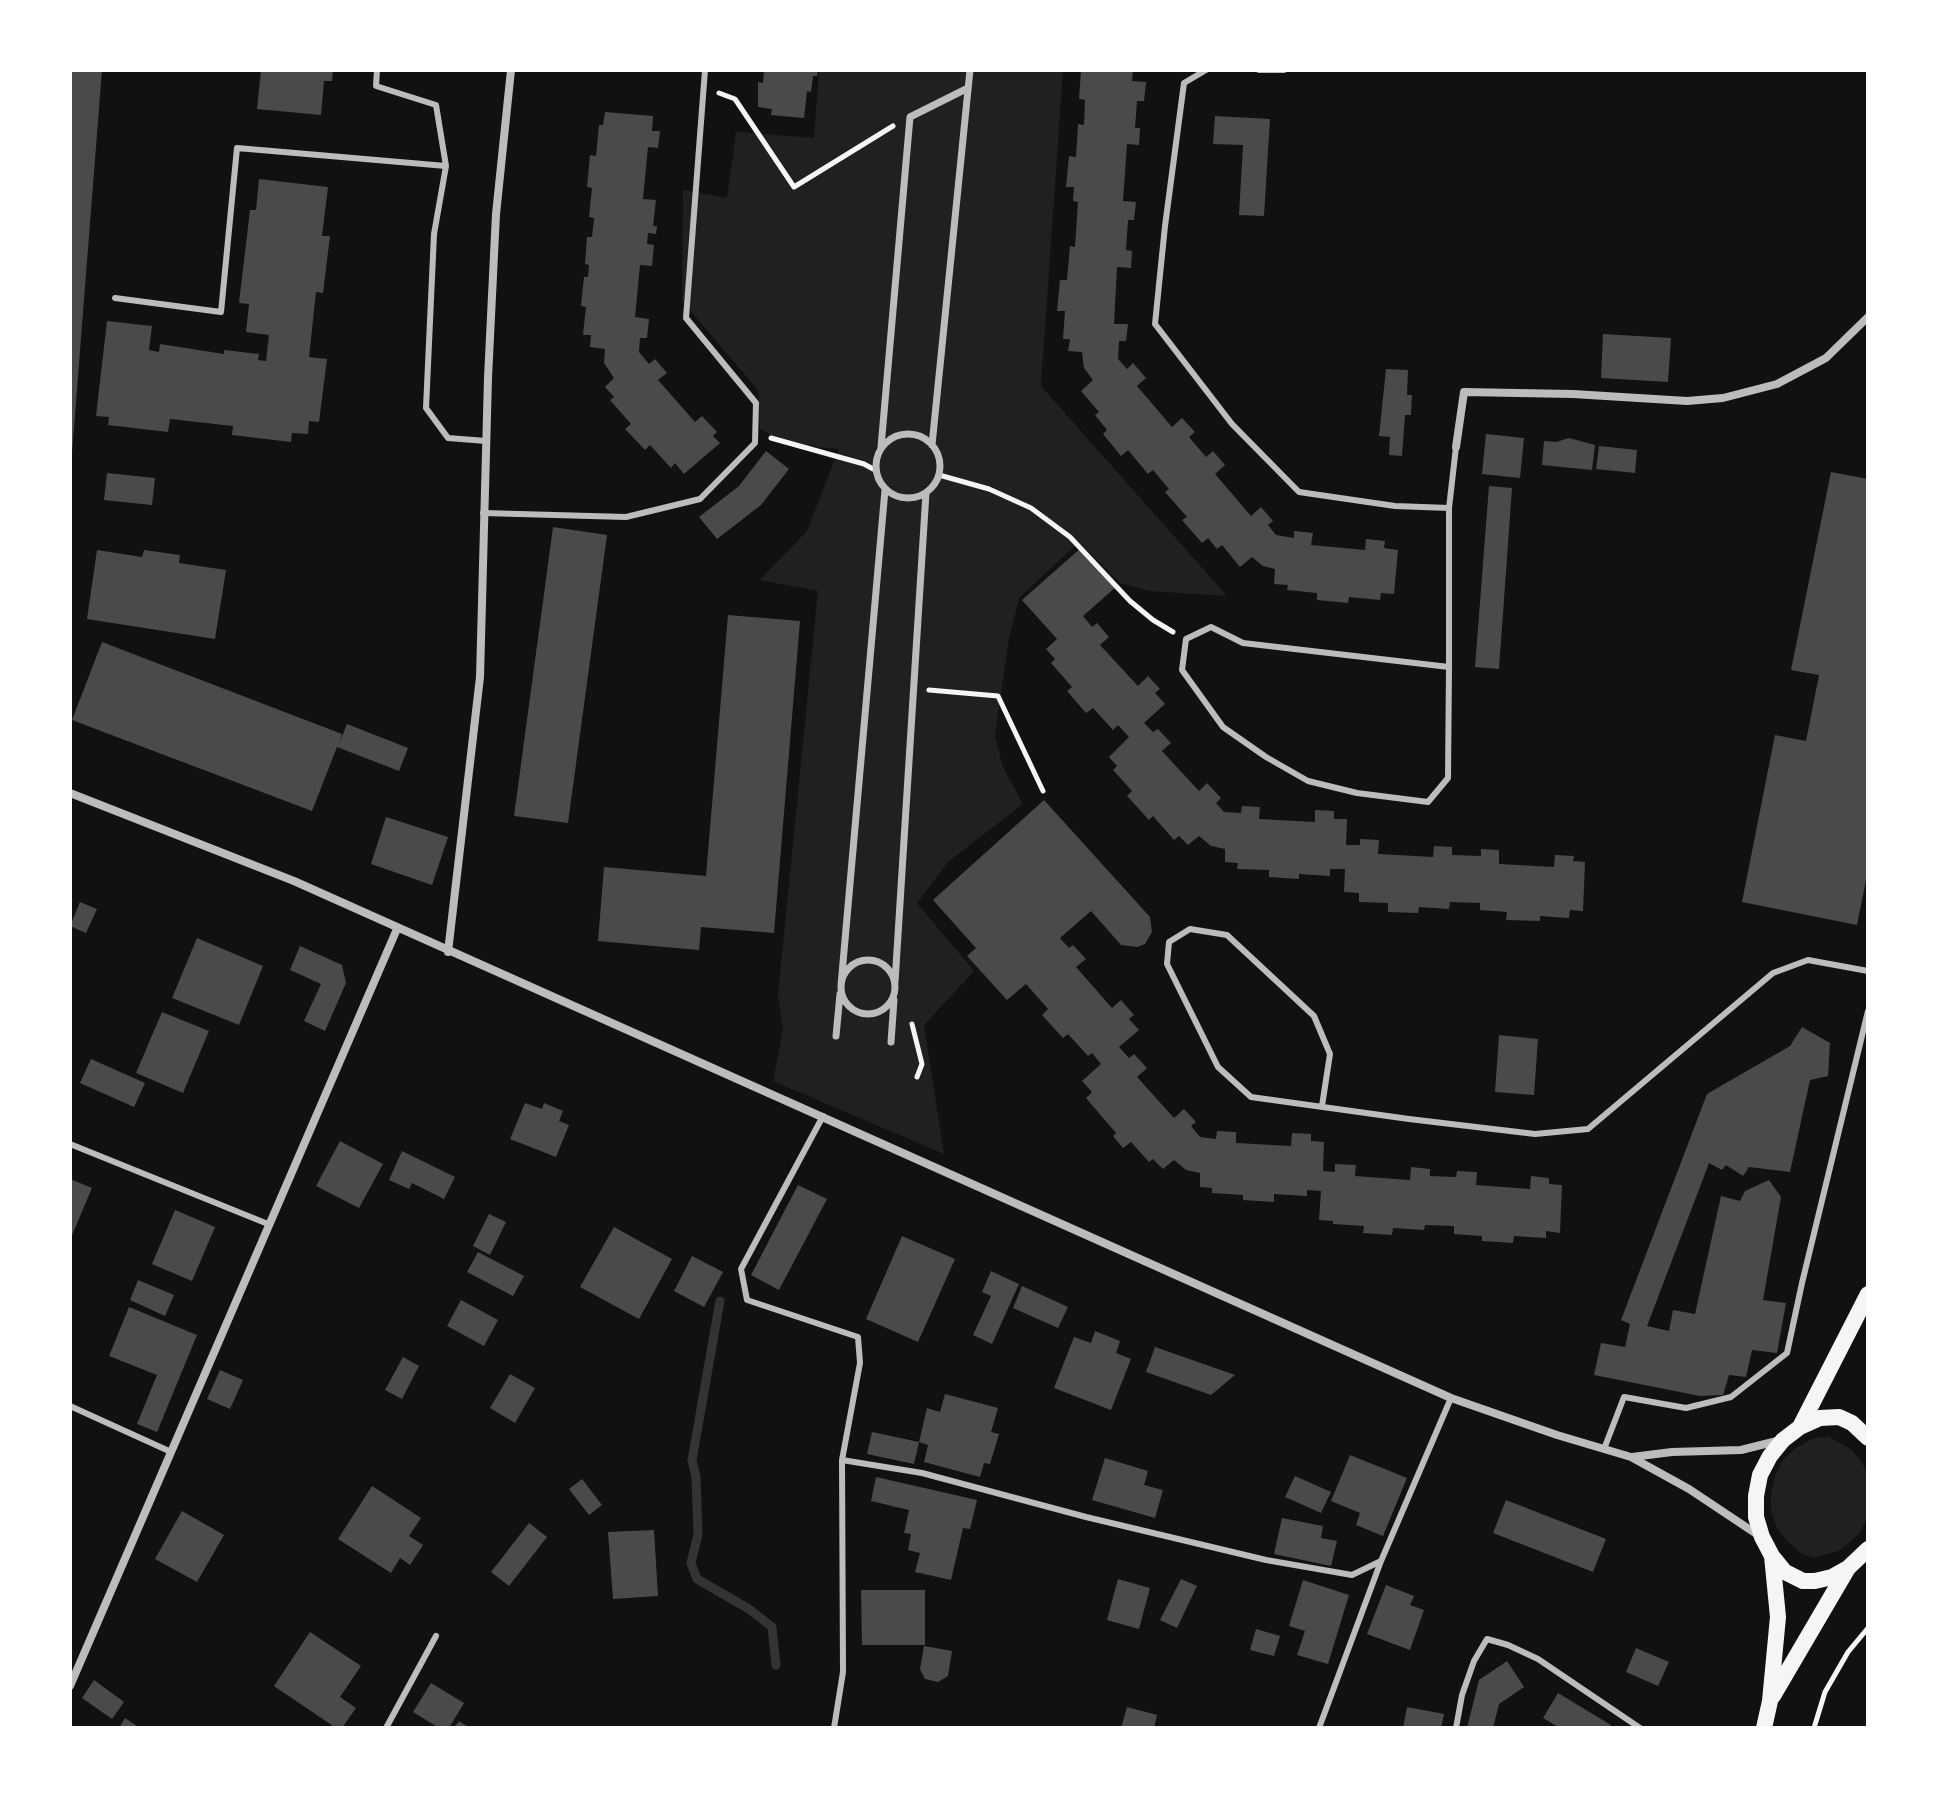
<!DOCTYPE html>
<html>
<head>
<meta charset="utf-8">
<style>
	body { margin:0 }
	#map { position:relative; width:1938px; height:1798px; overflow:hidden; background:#111; font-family:"Noto Serif",serif }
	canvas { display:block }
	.frame { position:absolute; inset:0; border:72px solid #fff; pointer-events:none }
</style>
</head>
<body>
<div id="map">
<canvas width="1938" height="1798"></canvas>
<div class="frame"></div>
</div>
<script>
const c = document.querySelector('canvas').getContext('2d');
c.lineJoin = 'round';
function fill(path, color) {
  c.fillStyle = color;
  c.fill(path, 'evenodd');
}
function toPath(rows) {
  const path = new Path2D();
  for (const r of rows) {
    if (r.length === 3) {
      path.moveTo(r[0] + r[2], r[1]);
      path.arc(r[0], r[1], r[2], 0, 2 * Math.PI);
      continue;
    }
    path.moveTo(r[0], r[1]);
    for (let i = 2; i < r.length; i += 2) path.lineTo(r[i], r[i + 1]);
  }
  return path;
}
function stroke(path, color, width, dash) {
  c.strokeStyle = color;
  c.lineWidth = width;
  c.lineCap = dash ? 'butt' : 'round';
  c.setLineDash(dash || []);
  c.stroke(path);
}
fill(toPath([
	[819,70,1063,70,1041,386,1227,596,1149,591,1120,583,1079,542,1019,598,1008,643,995,736,1003,767,1023,804,948,862,917,903,974,971,924,1025,944,1154,773,1081,783,1030,778,995,818,591,760,580,807,531,839,449,786,444,760,429,758,390,682,301,683,190,727,198,736,132,814,138],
	[1828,1436,1852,1450,1862,1463,1868,1475,1868,1516,1859,1534,1849,1543,1838,1551,1814,1558,1802,1554,1788,1542,1777,1528,1771,1511,1771,1493,1775,1476,1783,1460,1796,1448,1812,1439]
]), '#202020');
stroke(toPath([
	[720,1301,692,1460,696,1477,698,1534,691,1563,697,1579,749,1609,772,1627,776,1665]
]), '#333', 9);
fill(toPath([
	[70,70,102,70,72,453,70,453],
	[261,70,333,70,332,81,324,81,321,115,257,109],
	[764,70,818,70,817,76,813,76,811,92,807,91,804,118,771,115,772,109,758,107,758,82,763,83],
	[1081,70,1133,70,1132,81,1146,82,1144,101,1137,101,1135,128,1140,128,1139,145,1127,144,1123,201,1136,202,1134,220,1128,220,1126,250,1132,251,1131,268,1117,267,1114,324,1128,324,1126,341,1119,341,1118,359,1127,369,1133,363,1146,378,1137,386,1172,427,1182,418,1195,432,1189,437,1206,457,1213,451,1225,465,1215,474,1251,516,1261,507,1273,521,1268,525,1276,535,1294,538,1294,531,1313,533,1311,545,1365,550,1366,539,1385,541,1384,548,1398,550,1394,594,1381,593,1380,600,1349,597,1348,603,1317,600,1317,593,1287,590,1288,585,1274,584,1275,569,1263,566,1252,557,1240,567,1222,545,1217,549,1208,538,1202,543,1182,520,1187,517,1165,492,1169,489,1153,470,1148,474,1128,450,1121,456,1103,434,1107,430,1095,415,1099,412,1081,391,1093,380,1084,368,1082,352,1068,351,1070,339,1063,339,1065,311,1057,311,1060,280,1067,280,1070,246,1075,247,1078,202,1073,201,1074,187,1066,187,1069,156,1076,157,1078,124,1084,125,1085,100,1079,99],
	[605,112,653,116,652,131,660,131,658,148,648,147,643,199,656,200,653,226,657,226,656,234,648,233,647,244,654,245,652,266,640,265,635,317,649,319,647,338,640,338,639,352,649,364,655,359,667,373,658,380,695,422,702,416,717,432,713,436,720,443,684,474,675,463,671,468,650,445,645,450,625,429,631,424,610,400,614,397,605,387,614,378,604,363,605,349,590,347,591,335,583,335,586,307,581,306,584,277,588,277,589,265,585,264,587,237,592,237,594,218,589,217,592,188,587,187,590,155,596,156,599,125,603,125],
	[1215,116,1270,119,1264,216,1239,215,1243,145,1213,144],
	[259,179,328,187,322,236,330,236,323,293,316,292,309,357,327,359,319,422,309,421,308,434,292,433,291,442,232,435,233,426,170,419,168,432,108,425,109,417,96,416,107,321,152,326,149,350,159,352,160,344,224,354,224,350,259,354,258,360,266,361,269,335,246,332,249,304,239,303,250,210,256,210],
	[1603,334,1671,338,1668,382,1601,378],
	[1386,369,1408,370,1407,395,1412,395,1411,415,1405,415,1402,456,1389,455,1390,437,1379,436],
	[1486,434,1524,438,1520,478,1482,474],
	[1569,438,1595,445,1592,470,1542,465,1544,441,1556,442],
	[1599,446,1637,450,1635,473,1596,469],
	[766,451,789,469,761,505,717,539,699,517,739,486],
	[1831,472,1868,479,1868,870,1857,925,1742,902,1775,735,1806,741,1819,675,1791,670],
	[107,473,155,478,152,505,104,500],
	[1489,486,1512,488,1499,669,1475,667],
	[553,527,607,535,568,823,514,816],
	[1082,547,1117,586,1083,616,1092,627,1097,623,1109,637,1100,645,1138,686,1148,676,1160,689,1155,693,1165,704,1144,723,1153,732,1158,729,1171,743,1162,751,1199,791,1207,783,1221,798,1216,803,1224,812,1241,813,1242,806,1260,807,1259,819,1315,822,1315,810,1334,811,1334,819,1347,819,1346,845,1360,845,1360,839,1379,840,1378,854,1433,857,1434,846,1452,847,1452,855,1481,856,1481,849,1499,850,1499,864,1554,867,1555,855,1574,856,1573,861,1585,862,1583,911,1570,910,1569,918,1540,916,1540,921,1506,920,1507,912,1480,910,1480,903,1450,902,1449,909,1419,907,1418,913,1388,912,1388,903,1359,902,1359,893,1344,892,1345,869,1330,869,1330,876,1299,874,1299,879,1269,877,1269,870,1237,869,1238,863,1225,862,1225,849,1211,846,1199,836,1188,845,1179,836,1174,840,1153,816,1149,820,1127,796,1132,791,1113,770,1117,766,1109,757,1129,737,1118,725,1113,730,1093,708,1086,713,1067,691,1072,687,1051,663,1055,659,1046,649,1057,639,1022,600],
	[97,550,142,557,144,550,180,555,179,563,226,570,215,639,87,619],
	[728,615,800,621,774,933,701,927,699,950,598,941,604,867,706,876],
	[102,642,342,734,339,744,347,724,408,748,399,771,337,747,312,811,72,720],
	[1044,800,1150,917,1152,932,1145,944,1137,947,1121,945,1091,911,1060,938,1069,948,1073,945,1086,959,1076,967,1112,1008,1121,1000,1134,1015,1129,1019,1139,1030,1119,1047,1129,1058,1134,1054,1147,1068,1137,1077,1174,1118,1184,1109,1196,1122,1191,1126,1200,1137,1216,1139,1217,1131,1236,1132,1236,1143,1291,1146,1292,1133,1311,1134,1311,1141,1324,1142,1323,1171,1335,1172,1335,1164,1356,1165,1355,1176,1410,1180,1411,1167,1430,1169,1430,1176,1456,1177,1457,1171,1477,1172,1476,1185,1530,1189,1531,1176,1549,1178,1549,1184,1562,1185,1560,1233,1546,1231,1546,1238,1514,1236,1513,1243,1482,1241,1482,1236,1454,1234,1454,1226,1425,1225,1424,1230,1393,1228,1392,1235,1363,1233,1364,1226,1333,1224,1333,1221,1319,1220,1321,1191,1307,1190,1307,1196,1274,1194,1274,1202,1243,1200,1243,1195,1212,1193,1212,1188,1200,1187,1200,1173,1186,1170,1174,1160,1163,1169,1153,1159,1149,1162,1131,1142,1123,1148,1113,1136,1116,1133,1086,1098,1092,1092,1082,1081,1101,1064,1092,1053,1088,1056,1068,1034,1063,1038,1042,1015,1048,1009,1026,984,1007,1000,967,956,976,948,933,900],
	[386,817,448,837,432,885,371,864],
	[80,902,97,909,86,933,70,926],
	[197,938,263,966,239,1025,172,998],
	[300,946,342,965,346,983,325,1031,304,1021,321,984,290,970],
	[162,1012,209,1031,183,1093,136,1073],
	[1802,1027,1830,1043,1828,1076,1810,1080,1790,1172,1749,1167,1743,1176,1726,1165,1722,1170,1709,1163,1647,1326,1669,1331,1673,1310,1695,1314,1721,1196,1740,1201,1745,1191,1769,1180,1781,1197,1763,1300,1786,1303,1777,1353,1752,1350,1746,1377,1729,1375,1723,1395,1700,1396,1594,1375,1601,1343,1625,1347,1630,1324,1621,1320,1707,1094,1790,1046],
	[1499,1035,1538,1039,1534,1095,1495,1092],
	[91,1059,145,1083,134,1107,80,1083],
	[525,1103,542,1109,544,1103,563,1111,559,1121,569,1125,556,1157,510,1139],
	[340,1141,383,1164,359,1208,316,1186],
	[402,1151,455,1177,444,1199,412,1183,409,1189,389,1180],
	[70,1179,92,1188,70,1240],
	[798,1185,827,1199,779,1290,751,1275],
	[175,1210,215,1227,192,1281,152,1264],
	[489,1214,506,1222,490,1255,473,1246],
	[614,1227,672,1259,639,1319,580,1287],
	[902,1236,955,1259,918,1342,866,1319],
	[478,1252,524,1276,513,1296,467,1272],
	[692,1256,723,1272,704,1307,674,1291],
	[991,1271,1019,1284,992,1344,973,1335,991,1296,982,1292],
	[138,1280,174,1295,165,1316,130,1300],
	[1022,1286,1068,1307,1058,1328,1013,1308],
	[461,1300,498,1320,484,1346,447,1326],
	[129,1307,197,1335,157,1432,137,1424,157,1375,109,1356],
	[1095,1331,1120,1341,1116,1353,1131,1359,1111,1410,1054,1388,1074,1337,1091,1343],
	[1155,1347,1235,1375,1211,1395,1146,1372],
	[403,1357,419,1366,402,1399,385,1390],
	[220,1370,243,1380,230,1409,207,1399],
	[510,1374,535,1388,515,1423,490,1408],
	[945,1394,998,1408,991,1432,999,1434,990,1464,984,1463,980,1477,924,1462,928,1445,919,1442,914,1464,867,1454,872,1432,919,1442,927,1408,940,1412],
	[1350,1455,1407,1478,1383,1536,1356,1525,1360,1513,1331,1501],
	[1105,1458,1148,1471,1144,1485,1163,1490,1155,1518,1092,1500],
	[1295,1476,1331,1492,1321,1513,1285,1497],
	[876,1477,977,1500,970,1529,963,1528,951,1580,915,1572,920,1553,908,1550,911,1534,904,1533,909,1510,871,1501],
	[582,1479,602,1505,589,1515,569,1489],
	[372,1486,421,1518,409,1536,423,1545,410,1565,400,1558,391,1573,338,1539],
	[1506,1500,1606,1539,1593,1572,1493,1533],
	[182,1511,224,1535,197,1582,155,1559],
	[1282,1518,1323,1526,1321,1538,1337,1541,1331,1566,1274,1554],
	[529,1523,547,1537,509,1586,491,1572],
	[654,1530,658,1596,613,1599,608,1532],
	[1118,1579,1150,1588,1139,1629,1107,1620],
	[1181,1579,1197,1586,1177,1628,1160,1620],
	[1303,1580,1349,1595,1328,1664,1297,1655,1305,1631,1289,1626],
	[1386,1585,1414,1596,1410,1605,1424,1610,1410,1650,1367,1634],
	[861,1590,925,1590,925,1645,862,1645],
	[1256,1629,1280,1636,1274,1656,1250,1650],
	[310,1632,361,1666,340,1697,356,1708,342,1728,336,1728,274,1686],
	[924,1646,952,1651,948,1676,938,1682,925,1679,920,1669],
	[1636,1648,1669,1662,1658,1686,1626,1672],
	[1507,1661,1524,1687,1499,1704,1493,1728,1467,1728,1479,1680],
	[94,1680,124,1702,112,1719,82,1698],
	[431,1683,464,1703,449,1728,439,1728,413,1712],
	[1558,1693,1611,1725,1609,1728,1560,1728,1543,1718],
	[1127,1707,1157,1715,1154,1728,1121,1728],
	[1407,1707,1444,1714,1441,1728,1403,1728],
	[125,1718,140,1728,119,1728],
	[459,1721,470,1728,454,1728]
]), '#4a4a4a');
stroke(toPath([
	[719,93,735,99,794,187,893,126],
	[771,438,864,464,875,470],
	[939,475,989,489,1031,508,1070,537,1130,601,1153,620,1173,632],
	[929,690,998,696,1043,791],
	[912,1024,922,1064,917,1077],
	[1814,1728,1825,1692,1848,1652,1868,1628]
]), '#f5f5f5', 5);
stroke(toPath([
	[377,70,376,86,436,105,446,166,434,234,426,408,448,438,486,441],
	[1206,70,1184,83,1165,226,1155,324,1232,424,1299,492,1395,506,1449,508,1456,447],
	[1259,70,1284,70],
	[115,298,221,312,237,148,446,166],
	[1449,508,1449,667,1243,643,1211,627,1186,639,1182,670,1223,727,1266,757,1308,781,1357,793,1428,802,1448,778,1449,667],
	[483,513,626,517,700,499,755,443,756,403,686,318,705,70],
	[1322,1106,1330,1054,1314,1016,1227,935,1190,929,1169,942,1167,964,1218,1067,1251,1097,1409,1119,1535,1134,1588,1129,1773,973,1808,960,1868,971],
	[823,1116,741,1269,747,1300,858,1337,860,1363,842,1460,843,1672,834,1728],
	[70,1144,268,1224],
	[70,1406,169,1451],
	[1604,1449,1624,1397,1686,1408,1731,1397,1787,1353,1802,1283,1868,1011],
	[842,1460,922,1473,1086,1517,1266,1560,1352,1575,1381,1561],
	[386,1728,436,1636],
	[1319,1728,1381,1561,1451,1398],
	[1456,1728,1462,1695,1474,1661,1487,1639,1508,1645,1538,1659,1640,1728]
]), '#bcbcbc', 6);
stroke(toPath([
	[908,466,32],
	[932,445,970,70],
	[881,447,910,117,968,88],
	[868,987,27],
	[895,982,926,493],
	[841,985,885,490],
	[836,1036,840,994],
	[891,1042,894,1000]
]), '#bcbcbc', 7);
stroke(toPath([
	[1456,447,1464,392,1573,394,1687,401,1723,398,1777,384,1826,358,1868,317],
	[70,793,294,881,1451,1398,1557,1435,1631,1457,1689,1489,1758,1535],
	[448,952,480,677,488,378,496,214,511,70],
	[1632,1457,1672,1452,1741,1450,1781,1440],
	[70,1686,397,929]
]), '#bcbcbc', 8);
stroke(toPath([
	[1800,1427,1868,1294],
	[1868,1438,1852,1423,1839,1417,1820,1418,1800,1427,1783,1440,1770,1456,1760,1475,1756,1496,1756,1517,1762,1537,1772,1556,1785,1572,1803,1581,1815,1581,1832,1577,1848,1568,1868,1549],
	[1773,1696,1848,1568],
	[1764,1728,1770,1701,1778,1617,1772,1556]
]), '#f5f5f5', 16);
</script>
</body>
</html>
